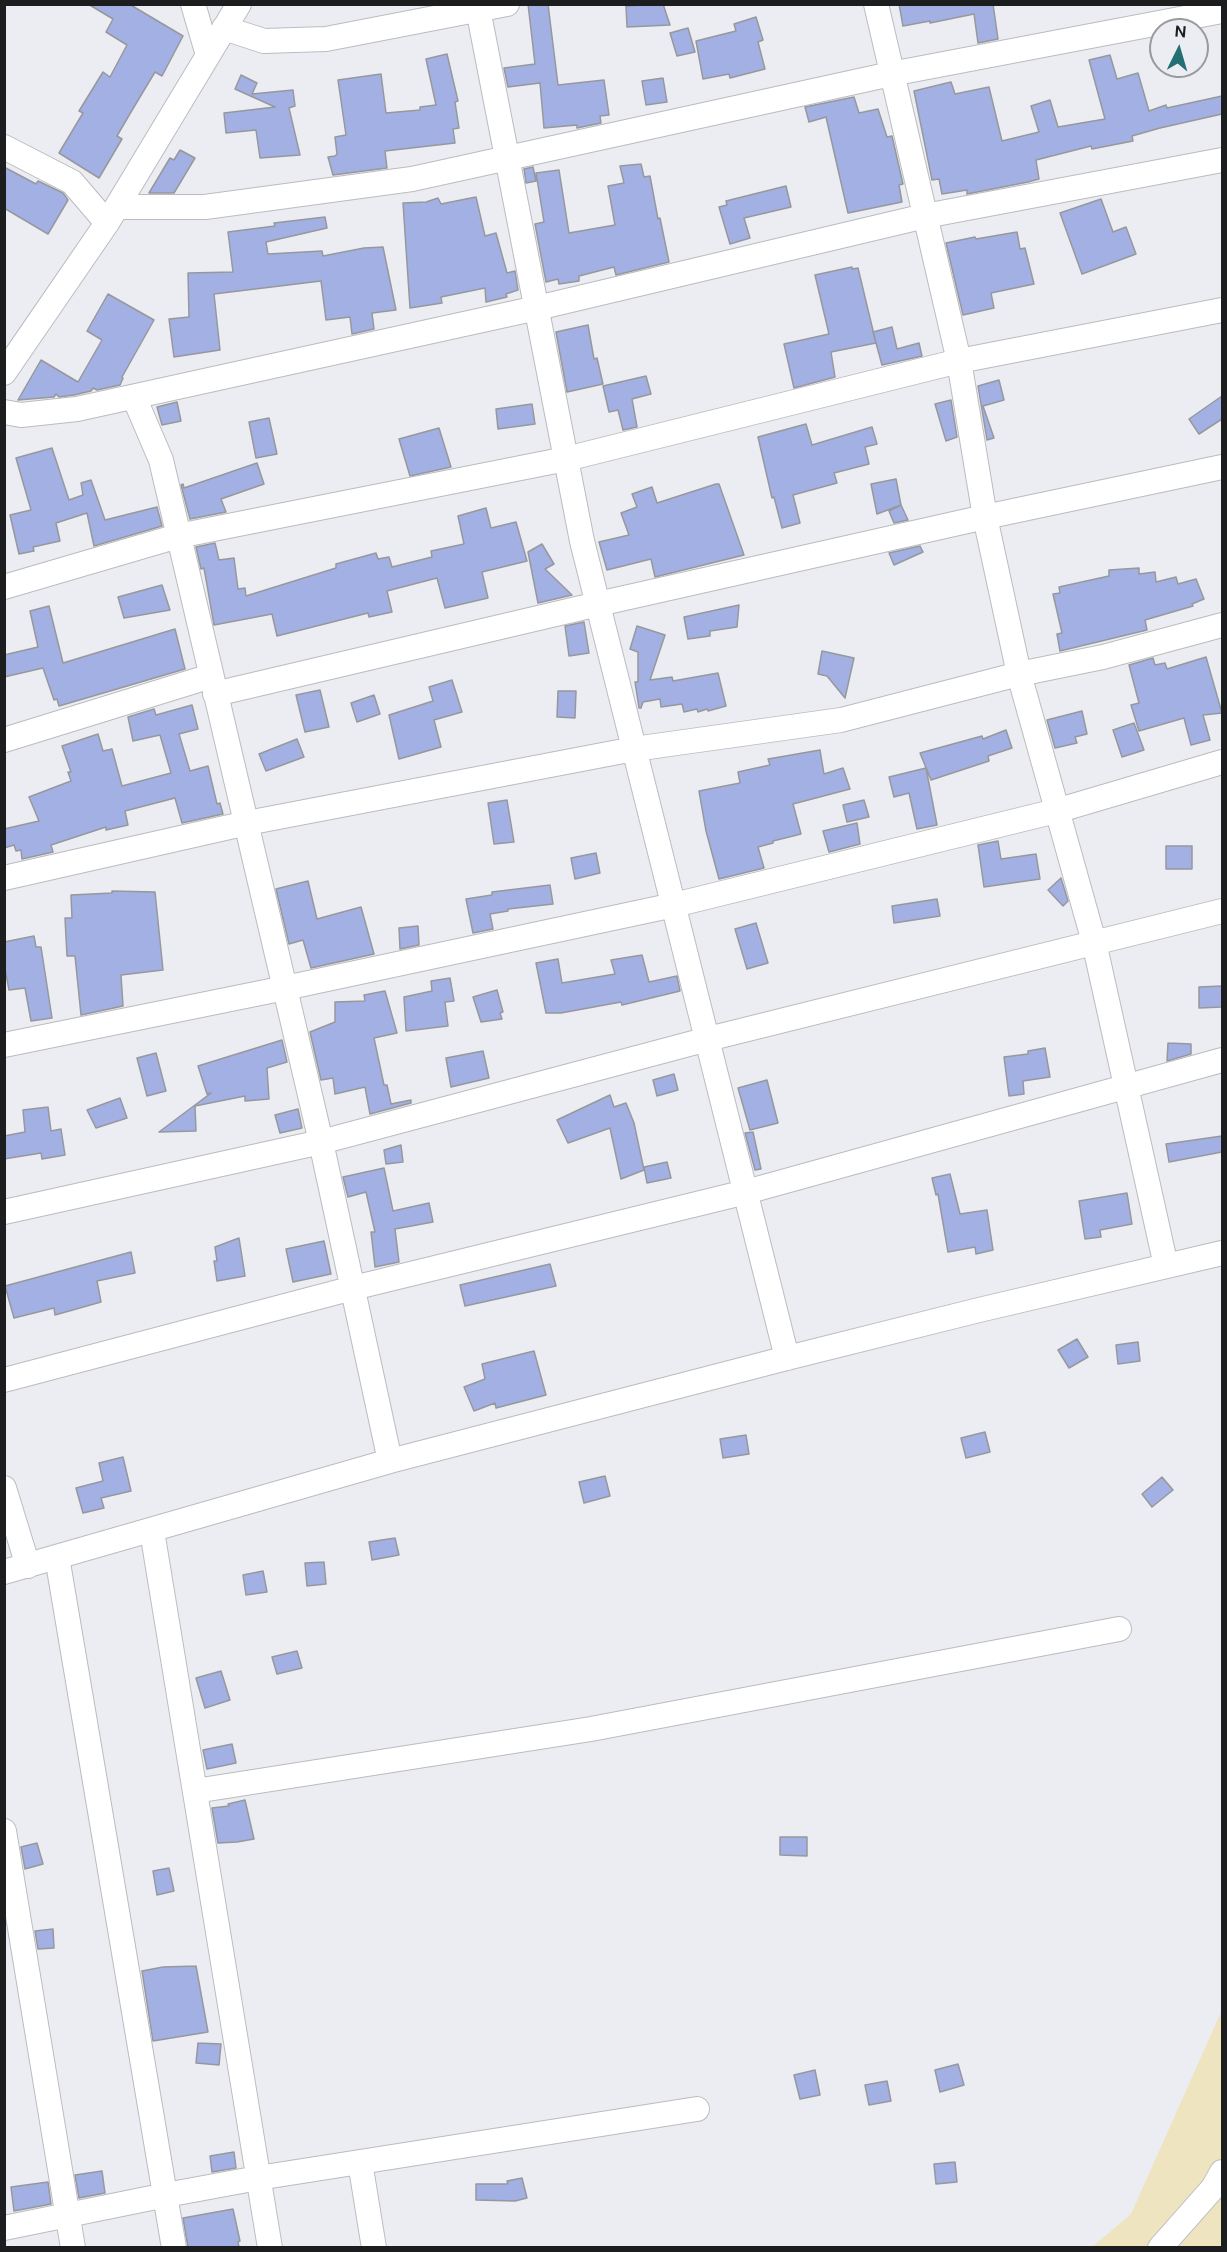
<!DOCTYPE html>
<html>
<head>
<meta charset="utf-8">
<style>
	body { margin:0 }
	#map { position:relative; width:1227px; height:2252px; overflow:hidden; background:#ecedf2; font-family:"DM Sans",sans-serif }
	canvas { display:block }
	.frame { position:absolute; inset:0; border:6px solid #1c1d1e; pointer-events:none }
	.north { position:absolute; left:1149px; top:18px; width:60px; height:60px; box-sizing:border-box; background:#ecedf2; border:2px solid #999a9d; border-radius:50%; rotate:5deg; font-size:16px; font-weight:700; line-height:24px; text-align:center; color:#1c1d1e }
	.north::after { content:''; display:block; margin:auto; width:21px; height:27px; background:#246f73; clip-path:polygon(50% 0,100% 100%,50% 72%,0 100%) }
</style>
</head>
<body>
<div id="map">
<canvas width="1227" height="2252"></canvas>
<div class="frame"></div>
<div class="north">N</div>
</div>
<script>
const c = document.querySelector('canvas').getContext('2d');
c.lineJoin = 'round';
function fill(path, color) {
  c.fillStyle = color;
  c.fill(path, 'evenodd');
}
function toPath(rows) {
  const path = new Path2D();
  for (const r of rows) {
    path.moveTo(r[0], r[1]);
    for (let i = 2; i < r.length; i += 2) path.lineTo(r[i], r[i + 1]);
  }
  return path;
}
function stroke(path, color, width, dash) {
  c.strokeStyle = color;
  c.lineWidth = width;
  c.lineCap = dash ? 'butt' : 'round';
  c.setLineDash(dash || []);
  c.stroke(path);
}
fill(toPath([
	[1222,2010,1222,2247,1091,2248,1131,2214]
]), '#eee4bf');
const building = toPath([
	[88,4,129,4,183,36,162,76,155,72,131,112,117,136,122,139,99,178,59,153,83,113,79,111,103,72,110,77,127,45,106,32,113,19,88,4],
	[528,4,548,4,558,85,604,80,609,115,600,116,601,123,577,128,577,125,544,128,540,83,508,87,504,68,535,64,528,4],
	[663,4,670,25,627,27,626,6,663,4],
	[899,4,993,4,998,39,978,43,974,14,930,23,930,21,903,26,899,4],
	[756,17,763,40,758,42,765,69,730,78,729,74,703,79,696,41,736,31,734,24,756,17],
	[688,28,695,52,677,56,670,33,688,28],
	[447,54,458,101,455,102,459,128,453,129,455,143,385,151,387,168,333,175,328,157,335,156,337,154,335,137,346,135,338,80,381,74,386,113,420,110,420,107,436,105,426,59,447,54],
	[1110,55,1117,79,1138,73,1149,111,1166,105,1167,108,1222,96,1222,114,1160,128,1132,136,1133,141,1092,149,1091,146,1036,160,1039,179,1028,182,967,194,967,190,942,194,939,179,932,180,914,91,951,82,955,94,989,87,1002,141,1039,132,1031,106,1050,100,1058,127,1105,119,1089,60,1110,55],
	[241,75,257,83,252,94,293,90,295,106,289,108,300,155,260,158,256,130,226,133,224,113,275,107,235,89,241,75],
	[663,78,667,102,646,105,642,81,663,78],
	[854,97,859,113,878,109,887,137,892,136,903,184,899,185,902,202,848,213,826,117,809,122,805,107,854,97],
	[180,150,195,158,174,193,149,193,170,158,174,160,180,150],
	[641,164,644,177,650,176,658,219,660,218,669,262,616,275,614,267,579,276,579,281,559,284,558,279,546,282,535,224,544,222,536,173,559,170,569,233,615,225,608,186,624,183,620,166,641,164],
	[4,167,36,184,38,181,63,193,68,200,48,234,4,208,4,167],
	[533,167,536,181,526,183,524,169,533,167],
	[786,186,791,207,744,218,750,238,730,244,719,207,727,205,726,201,786,186],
	[476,197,485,236,496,233,507,273,515,271,518,290,506,294,507,297,486,302,485,288,441,297,442,303,410,308,403,203,426,202,438,198,441,204,476,197],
	[1101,199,1113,232,1126,227,1136,254,1082,274,1060,213,1101,199],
	[325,217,327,228,266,242,268,254,322,251,323,256,364,248,383,247,396,310,372,313,374,329,352,334,350,317,326,320,321,281,214,294,220,350,174,357,169,319,189,317,188,273,233,272,228,232,275,226,274,223,325,217],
	[1017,232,1020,249,1025,248,1034,284,991,293,994,308,963,315,946,243,975,237,976,239,1017,232],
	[852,267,852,269,858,268,876,343,831,352,835,377,794,388,784,344,829,334,815,275,852,267],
	[108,294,154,320,122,377,123,378,120,385,97,390,93,388,91,391,74,395,59,397,56,394,54,397,18,400,41,360,78,382,102,340,87,331,108,294],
	[588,325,594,359,597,358,603,384,567,392,556,332,588,325],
	[892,327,897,349,919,343,922,356,882,365,873,332,892,327],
	[646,376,651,394,632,399,637,427,623,430,618,410,609,412,603,386,646,376],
	[999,380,1004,400,983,406,994,438,987,440,978,386,999,380],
	[1222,396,1222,419,1199,434,1189,419,1222,396],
	[951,400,957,437,946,441,935,404,951,400],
	[177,402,181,421,162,425,157,407,177,402],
	[532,404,535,424,498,429,496,409,532,404],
	[269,418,277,454,256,458,249,422,269,418],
	[806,424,812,445,872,427,877,444,865,447,869,464,834,473,837,483,793,495,800,523,782,528,774,497,772,498,758,437,806,424],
	[439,428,451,467,410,476,399,439,439,428],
	[52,448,69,500,83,495,81,483,91,480,105,520,157,507,162,526,94,546,87,513,56,523,60,541,33,547,34,551,19,554,10,515,31,510,16,458,52,448],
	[257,463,264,484,221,499,226,512,190,519,181,485,183,484,184,488,257,463],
	[896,479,901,505,877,514,871,484,896,479],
	[716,484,719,484,744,555,655,577,651,559,607,570,599,542,629,535,621,513,637,507,632,494,652,487,657,503,716,484],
	[901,505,908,520,894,523,889,511,901,505],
	[486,508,491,528,516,522,527,561,482,572,488,598,445,608,437,578,387,591,392,612,369,617,368,613,277,636,272,614,214,625,204,568,201,569,196,547,215,543,219,560,234,558,238,589,245,588,246,596,336,568,336,564,376,553,378,559,389,557,392,567,432,557,431,551,464,544,458,516,486,508],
	[542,544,554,564,545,569,572,595,538,603,528,552,542,544],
	[920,546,923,552,894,565,889,553,920,546],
	[1139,568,1139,574,1155,572,1156,582,1176,577,1178,584,1196,579,1204,599,1192,604,1193,606,1145,620,1147,630,1060,651,1057,634,1062,633,1053,594,1060,593,1059,587,1109,576,1109,570,1139,568],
	[162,585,170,610,124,618,118,597,162,585],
	[739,605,737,627,710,631,710,636,688,639,684,617,739,605],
	[49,606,63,663,175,629,185,669,59,706,57,699,54,700,43,668,4,677,4,655,38,647,30,611,49,606],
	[584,622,589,653,569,656,565,626,584,622],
	[637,626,665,635,650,680,672,677,673,681,718,673,726,706,708,711,707,709,698,712,697,709,684,712,682,704,661,707,660,699,643,702,641,708,639,708,635,682,638,682,638,652,630,649,637,626],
	[822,651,854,658,845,698,827,676,818,674,822,651],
	[1206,657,1222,713,1203,715,1210,740,1191,745,1184,718,1139,731,1131,705,1139,703,1129,665,1153,658,1155,665,1165,663,1167,669,1206,657],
	[452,680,462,712,434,720,441,747,399,759,389,715,433,701,429,687,452,680],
	[320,690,329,727,305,732,296,695,320,690],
	[558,691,576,691,575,718,557,717,558,691],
	[374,695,380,714,357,722,351,703,374,695],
	[192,705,198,729,179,734,190,771,208,766,217,804,220,803,223,814,182,823,175,798,125,811,128,825,106,830,106,827,51,845,53,852,22,859,21,850,16,851,14,845,4,848,4,829,39,821,29,797,71,781,68,772,71,772,62,746,98,734,103,751,112,749,122,786,171,773,160,735,133,741,128,717,154,709,156,715,192,705],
	[1082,711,1087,734,1075,737,1077,743,1055,748,1047,720,1082,711],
	[1134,723,1144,750,1122,757,1113,730,1134,723],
	[1006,730,1012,748,988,756,989,761,931,780,920,753,982,736,983,739,1006,730],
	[297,739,304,757,266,771,259,754,297,739],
	[820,750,824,774,843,768,850,789,793,804,801,834,773,841,773,843,758,847,764,868,719,879,706,831,699,791,740,783,738,772,770,765,768,759,820,750],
	[926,768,937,825,917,829,909,793,894,797,889,777,926,768],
	[507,800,514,842,494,844,488,803,507,800],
	[864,800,869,817,847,822,843,805,864,800],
	[857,823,860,844,829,852,823,831,857,823],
	[998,841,1001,859,1036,854,1040,879,984,887,978,845,998,841],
	[1166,846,1192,846,1192,869,1166,869,1166,846],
	[596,853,600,873,575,879,571,858,596,853],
	[1061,878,1068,901,1063,906,1048,890,1061,878],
	[308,881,317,919,361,907,374,954,311,968,303,940,289,944,276,889,308,881],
	[550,885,553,904,508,909,508,911,490,914,493,929,473,933,466,899,492,895,492,892,550,885],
	[112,891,155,892,163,970,121,975,123,1006,81,1015,75,956,67,956,65,918,72,918,71,895,112,893,112,891],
	[937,899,940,916,894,923,892,906,937,899],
	[756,923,768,963,747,969,735,929,756,923],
	[418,926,419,945,400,949,399,928,418,926],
	[34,936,36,947,41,947,52,1018,31,1021,25,988,9,990,4,964,4,942,34,936],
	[642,955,649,982,677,976,680,991,622,1005,621,1002,561,1013,546,1013,536,963,558,959,562,983,615,974,611,960,642,955],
	[450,978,454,1001,445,1002,448,1026,406,1031,404,997,432,991,431,981,450,978],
	[1222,986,1222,1007,1199,1008,1199,987,1222,986],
	[497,990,503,1012,500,1013,502,1019,481,1022,473,997,497,990],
	[385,991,397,1033,374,1038,384,1085,387,1085,391,1104,411,1100,411,1103,370,1114,365,1087,335,1094,333,1078,321,1080,310,1032,335,1022,335,1002,365,1001,364,995,385,991],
	[282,1040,287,1062,267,1068,269,1099,245,1101,245,1096,195,1106,196,1131,159,1132,211,1093,207,1094,198,1066,282,1040],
	[1168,1043,1191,1044,1191,1054,1167,1061,1168,1043],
	[1045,1048,1050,1077,1023,1081,1024,1094,1009,1096,1004,1057,1028,1054,1028,1051,1045,1048],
	[483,1051,489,1078,451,1087,446,1058,483,1051],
	[156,1053,166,1091,147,1096,137,1058,156,1053],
	[674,1074,678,1090,657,1096,653,1080,674,1074],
	[767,1080,778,1123,750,1130,738,1088,767,1080],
	[610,1095,614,1107,626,1103,634,1123,644,1170,621,1179,610,1128,568,1143,557,1120,610,1095],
	[120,1098,127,1118,96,1128,87,1110,120,1098],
	[48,1107,51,1131,61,1129,65,1155,42,1159,41,1153,4,1159,4,1136,25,1132,23,1110,48,1107],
	[298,1109,302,1128,280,1133,275,1115,298,1109],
	[753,1132,761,1169,755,1170,745,1133,753,1132],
	[1222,1136,1222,1152,1169,1162,1166,1144,1222,1136],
	[401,1145,403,1162,386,1164,384,1150,401,1145],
	[667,1162,671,1178,647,1183,644,1167,667,1162],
	[384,1168,393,1211,429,1203,433,1222,395,1229,399,1262,375,1267,371,1232,375,1232,366,1192,348,1197,343,1177,384,1168],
	[950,1174,960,1214,987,1210,993,1250,976,1254,975,1247,948,1252,938,1194,936,1195,932,1178,950,1174],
	[1127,1193,1132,1224,1100,1230,1101,1237,1085,1239,1079,1201,1127,1193],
	[239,1238,245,1276,217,1281,214,1261,217,1261,215,1247,239,1238],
	[324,1241,331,1274,293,1282,286,1249,324,1241],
	[131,1252,135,1273,97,1281,101,1302,55,1315,54,1308,14,1318,5,1286,131,1252],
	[550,1264,556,1286,465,1306,460,1285,550,1264],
	[1077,1339,1088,1357,1069,1368,1058,1350,1077,1339],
	[1138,1342,1140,1361,1118,1364,1116,1345,1138,1342],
	[534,1351,546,1395,496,1408,495,1403,474,1411,464,1387,485,1379,482,1364,534,1351],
	[985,1432,990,1452,966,1458,961,1438,985,1432],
	[746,1435,749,1454,723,1458,720,1439,746,1435],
	[123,1457,131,1491,101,1498,104,1508,83,1513,76,1488,103,1481,99,1463,123,1457],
	[605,1476,610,1496,584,1503,579,1482,605,1476],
	[1162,1477,1173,1490,1152,1507,1142,1494,1162,1477],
	[395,1538,399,1555,372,1560,369,1542,395,1538],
	[324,1562,326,1584,307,1586,305,1563,324,1562],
	[263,1571,267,1592,246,1595,243,1575,263,1571],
	[297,1651,302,1668,277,1674,272,1657,297,1651],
	[221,1671,230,1700,205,1708,196,1678,221,1671],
	[232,1744,236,1763,207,1769,203,1750,232,1744],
	[245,1800,254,1839,237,1842,218,1843,212,1808,229,1806,228,1804,245,1800],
	[780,1837,807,1837,807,1856,780,1855,780,1837],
	[37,1843,43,1864,25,1869,21,1847,37,1843],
	[169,1868,174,1891,157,1895,153,1871,169,1868],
	[53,1929,54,1948,38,1949,35,1931,53,1929],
	[196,1966,208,2032,153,2041,142,1971,163,1967,196,1966],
	[198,2043,221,2044,219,2065,196,2063,198,2043],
	[958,2064,964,2085,940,2092,935,2070,958,2064],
	[815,2070,820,2095,800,2099,794,2075,815,2070],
	[887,2081,891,2101,869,2105,865,2085,887,2081],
	[234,2152,236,2168,212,2172,210,2156,234,2152],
	[955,2162,957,2182,936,2184,934,2164,955,2162],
	[102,2171,105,2193,79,2198,75,2175,102,2171],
	[522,2178,527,2198,515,2201,476,2200,476,2184,508,2184,507,2181,522,2178],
	[48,2182,51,2204,14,2211,11,2187,48,2182],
	[233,2209,240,2241,238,2242,239,2247,188,2247,183,2218,233,2209]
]);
fill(building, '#a2b0e4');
stroke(building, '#97989c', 1.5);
const street = toPath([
	[193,4,208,55],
	[477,4,582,541,787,1358],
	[876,4,959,361,1222,310],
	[224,28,264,41,326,39,507,4],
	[4,147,72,182,107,223],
	[117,207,205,207,412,179,891,74,1222,11],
	[4,373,107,223,239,4],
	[134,397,161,460,321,1142,390,1461],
	[4,412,21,415,77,409,537,308,925,216,1222,160],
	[4,587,178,536,566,459,959,361,985,517,1019,674,1094,942,1166,1266],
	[215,694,598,604,985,517,1222,467],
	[4,740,211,676],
	[4,878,247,823,634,749,841,720,1019,674,1103,657,1222,625],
	[4,1045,285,988,674,905,1056,811,1222,762],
	[4,1212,321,1142,708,1039,1222,911],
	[4,1380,353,1288,746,1192,1222,1060],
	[4,1488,28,1566],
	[152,1531,270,2248],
	[57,1557,174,2248],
	[4,1572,390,1461,787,1358,979,1310,1222,1253],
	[195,1791,591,1729,1119,1629],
	[4,1831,73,2248],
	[360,2162,374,2248],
	[4,2228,166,2195,258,2178,697,2109],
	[1160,2248,1213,2188,1222,2172]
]);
stroke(street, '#bbbcc0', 26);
stroke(street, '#fff', 24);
</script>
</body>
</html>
